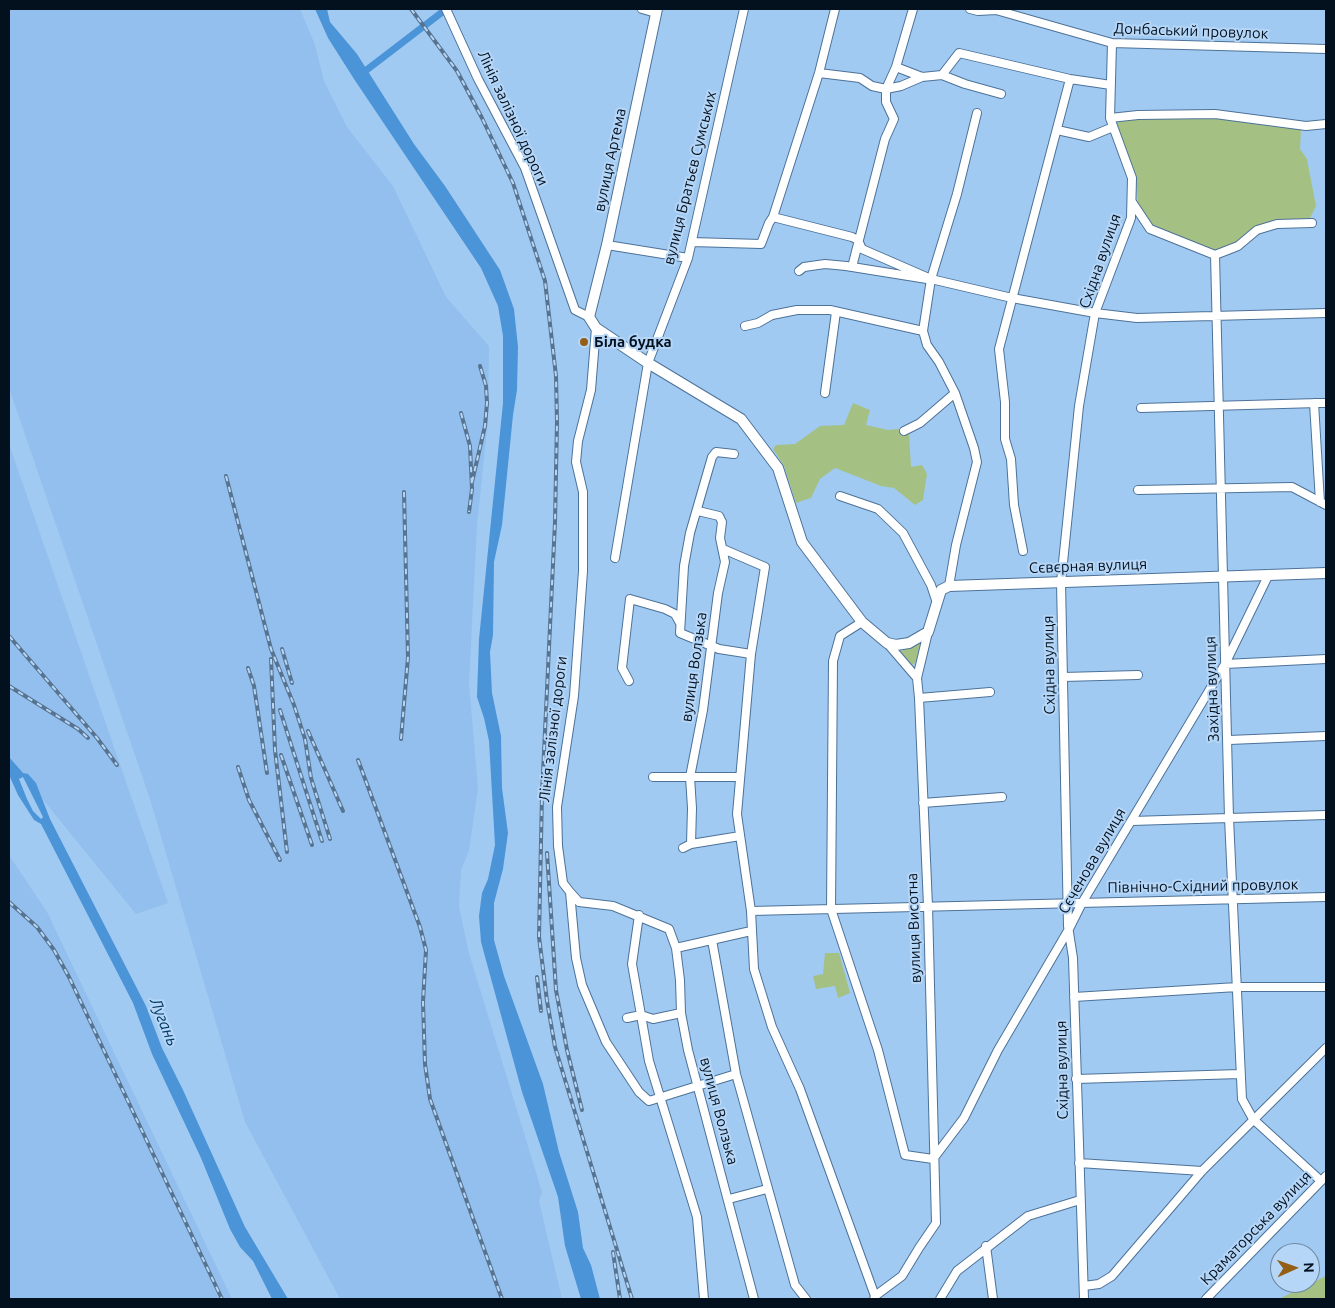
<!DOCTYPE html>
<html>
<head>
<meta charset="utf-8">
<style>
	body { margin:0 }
	#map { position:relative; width:1335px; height:1308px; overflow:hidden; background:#a1caf3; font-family:Ubuntu,sans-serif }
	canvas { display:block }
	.frame { position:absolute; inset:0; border:10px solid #03101e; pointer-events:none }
	.north { position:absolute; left:1270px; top:1243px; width:50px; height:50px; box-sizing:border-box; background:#b5d6f7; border:1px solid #6e87a0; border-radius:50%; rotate:88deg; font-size:14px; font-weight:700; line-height:20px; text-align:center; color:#03101e }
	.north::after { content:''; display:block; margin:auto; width:18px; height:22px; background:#945f14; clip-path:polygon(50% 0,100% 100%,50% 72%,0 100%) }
</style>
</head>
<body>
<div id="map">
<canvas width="1335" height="1308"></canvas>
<div class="frame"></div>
<div class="north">N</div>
</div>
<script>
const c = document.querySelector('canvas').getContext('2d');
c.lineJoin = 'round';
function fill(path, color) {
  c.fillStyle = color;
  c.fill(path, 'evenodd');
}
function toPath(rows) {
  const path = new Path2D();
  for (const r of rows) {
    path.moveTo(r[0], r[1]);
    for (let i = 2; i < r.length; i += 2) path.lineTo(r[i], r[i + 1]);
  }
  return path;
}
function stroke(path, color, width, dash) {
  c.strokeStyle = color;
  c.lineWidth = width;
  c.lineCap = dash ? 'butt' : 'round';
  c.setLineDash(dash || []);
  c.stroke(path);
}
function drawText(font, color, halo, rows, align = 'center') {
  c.font = font + ' Ubuntu,sans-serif';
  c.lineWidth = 4;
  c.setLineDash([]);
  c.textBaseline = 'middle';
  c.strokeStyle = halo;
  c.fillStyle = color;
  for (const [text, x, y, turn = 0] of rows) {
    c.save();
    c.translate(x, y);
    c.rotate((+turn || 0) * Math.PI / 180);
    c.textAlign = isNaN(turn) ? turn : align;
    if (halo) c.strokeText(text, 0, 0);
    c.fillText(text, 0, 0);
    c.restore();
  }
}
fill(toPath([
	[9,9,300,9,315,45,324,81,347,127,393,186,446,297,489,346,488,420,477,525,469,684,478,788,469,851,461,870,459,906,468,950,542,1192,539,1201,562,1299,340,1299,245,1122,150,799,9,388],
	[9,444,168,903,136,914,9,758],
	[9,855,47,912,232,1299,9,1299]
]), '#92bfee');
fill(toPath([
	[1216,116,1301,130,1300,149,1307,159,1316,206,1310,218,1275,221,1256,226,1234,244,1215,250,1167,236,1148,221,1138,204,1136,175,1116,123,1136,118],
	[853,403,870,410,866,425,888,430,898,429,909,434,911,467,922,465,927,474,923,500,915,505,894,488,881,486,835,468,820,479,811,498,796,503,784,466,773,449,776,445,795,444,820,426,844,425],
	[920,643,916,662,911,666,899,652],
	[825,953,839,953,850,993,838,998,835,986,816,989,813,976,823,974],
	[1326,1276,1326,1299,1279,1299]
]), '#a4c183');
fill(toPath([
	[315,9,327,9,330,22,357,54,414,144,445,186,500,270,514,309,518,347,517,390,513,415,502,525,494,562,493,635,490,652,492,693,501,736,502,788,508,833,503,869,494,903,494,940,504,976,543,1084,559,1152,578,1212,583,1248,591,1265,600,1299,581,1299,565,1246,558,1197,522,1092,481,942,479,916,482,893,488,879,495,845,489,741,484,718,477,697,479,639,503,403,503,336,498,306,481,268,354,79,328,38],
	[9,757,23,773,28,774,36,783,50,819,146,1006,162,1048,183,1090,245,1227,288,1299,272,1299,253,1261,240,1247,230,1229,201,1158,152,1054,133,1003,41,824,34,820,18,795,9,775],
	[23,777,43,817,41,819,33,811,27,799,19,779]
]), '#4c94d8');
stroke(toPath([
	[360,75,441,13,443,9]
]), '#4c94d8', 7);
const minor = toPath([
	[446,9,478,79,525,168,575,310,589,317],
	[642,9,656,13],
	[970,9,978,11,996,10,1112,43,1326,49],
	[896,67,922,77,942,75,959,53,1070,79,1111,85],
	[819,73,860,78,872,86,886,89,901,86,922,77],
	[942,75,965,84,1001,94],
	[1110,118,1138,115,1215,114,1306,126,1326,124],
	[1057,130,1089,137,1113,127],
	[1132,202,1150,229,1215,255,1238,246,1257,230,1277,224,1312,223],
	[773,217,852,237,858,240,862,249,931,279,1012,298,1095,313,1137,318,1326,313],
	[692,242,761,244,769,223,773,217,819,73,835,9],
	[607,245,688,258],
	[1215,255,1229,818,1242,1099,1253,1119,1321,1181],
	[852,267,885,139,894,119,886,102,886,89,896,67,913,9],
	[799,271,804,267,825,264,846,266,927,279],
	[745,326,758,323,772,315,797,310,830,310,923,331],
	[596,328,591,390,578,441,576,462,583,492,583,571,574,696,557,807,558,846,563,883,570,892,576,958,582,985,606,1042,639,1092,649,1101,736,1074],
	[825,393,836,312],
	[1141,408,1318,403],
	[904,431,920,423,955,393],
	[734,454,716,452,712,457,690,533,684,566,680,633,719,649,751,654],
	[1138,490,1292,487,1326,505],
	[840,496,878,509,903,533,931,585,936,600],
	[1320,502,1314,403,1326,403],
	[723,549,765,567,751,654,737,814,751,911,754,969,772,1027,800,1089,875,1296,874,1299],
	[1023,551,1014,505,1011,459,1005,439,1005,402,999,349,1070,79],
	[615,558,648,363,688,258,744,9],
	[949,586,956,545,977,462,974,448,955,393,939,362,927,345,923,331,931,279,957,194,977,113],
	[862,622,840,636,833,661,831,909,878,1050,905,1155,933,1159,964,1118,998,1050,1069,929,1082,903,1225,664,1269,574],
	[1225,664,1326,659],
	[1063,677,1138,675],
	[917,678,928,632],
	[629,681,622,668,630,599,665,609,675,614,680,623],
	[919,698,990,692],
	[1229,740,1326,736],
	[653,777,738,777],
	[923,803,1002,797],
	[1132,821,1326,815],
	[691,844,692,808,690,777,703,710,718,593,725,562,720,538,722,522,719,516,698,511],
	[683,848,691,844,740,836],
	[570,892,579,902,613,906,669,929,676,948,680,980,681,1013,688,1050,754,1299],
	[751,911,1326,897],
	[639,915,632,964,641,1015,649,1061,697,1217,704,1299],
	[712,940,736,1074,795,1285,806,1299],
	[676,948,751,931],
	[1074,997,1237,987,1326,987],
	[627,1018,641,1015,653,1019,681,1013],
	[1076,1079,1240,1074],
	[1079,1163,1202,1171],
	[729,1199,767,1189],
	[986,1246,993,1299],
	[1084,1286,1099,1284,1112,1276,1202,1171,1326,1048],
	[875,1296,902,1276,919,1248,936,1223,928,906,919,698,917,678,887,643],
	[940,1299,957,1271,1028,1216,1080,1200],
	[1084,1299,1073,958,1068,926,1061,582,1079,406,1095,313,1131,218,1132,178,1110,118,1112,43],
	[1206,1299,1326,1176]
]);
const tertiary = toPath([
	[657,9,607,245,589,317,596,328,648,363,741,419,778,468,802,542,862,622,887,643,896,645,909,643,928,632,941,590,949,586,1326,573]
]);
stroke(minor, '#4d7298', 10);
stroke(tertiary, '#4d7298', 12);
stroke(minor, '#fff', 8);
stroke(tertiary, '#fff', 10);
const rail = toPath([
	[411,9,457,71,482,118,513,183,545,281,556,376,557,422,555,522,542,794,539,937,547,1001,555,1047,632,1299],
	[461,413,470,446,472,489,469,512],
	[226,476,271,649,294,705,305,739,311,778,330,839],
	[472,482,485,426,487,403,486,386,480,366],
	[9,636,97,738,117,765],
	[282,649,292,683],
	[271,659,275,750,287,852],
	[248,668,254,686,267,773],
	[9,686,78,729,88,738],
	[280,710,322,841],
	[308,731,343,811],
	[401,739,408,657,404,492],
	[281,755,312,845],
	[358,760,420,927,426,950,423,1002,425,1064,430,1099,502,1299],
	[238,767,249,800,280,860],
	[547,853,556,990,567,1050,582,1110],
	[9,902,37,927,54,950,69,977,222,1299],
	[537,977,541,1011],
	[613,1252,620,1299]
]);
stroke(rail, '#57738f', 4);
stroke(rail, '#b5d6f7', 2, [5.5]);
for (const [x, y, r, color] of [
	[584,342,5,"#945f14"]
]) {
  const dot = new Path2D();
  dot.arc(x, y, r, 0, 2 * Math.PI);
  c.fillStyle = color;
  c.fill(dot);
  stroke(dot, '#b5d6f7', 2);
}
drawText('15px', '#03101e', '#b5d6f7', [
	["Донбаський провулок",1191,31,2],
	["Лінія залізної дороги",513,118,65],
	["вулиця Артема",610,160,-78],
	["вулиця Братьєв Сумських",690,178,-76],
	["Східна вулиця",1100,261,-71],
	["Сєвєрная вулиця",1088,566,-2],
	["Східна вулиця",1049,665,-91],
	["вулиця Волзька",694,667,-82],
	["Західна вулиця",1212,689,-92],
	["Лінія залізної дороги",553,729,-83],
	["Сєченова вулиця",1092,861,-60],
	["Північно-Східний провулок",1203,886,-1],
	["вулиця Висотна",914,928,-92],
	["Східна вулиця",1062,1070,-91],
	["вулиця Волзька",719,1111,75],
	["Краматорська вулиця",1256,1228,-46]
]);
drawText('bold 15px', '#03101e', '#b5d6f7', [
	["Біла будка",594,342]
], 'left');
drawText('italic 16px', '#003763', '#b5d6f7', [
	["Лугань",164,1022,68]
]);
</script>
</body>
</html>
